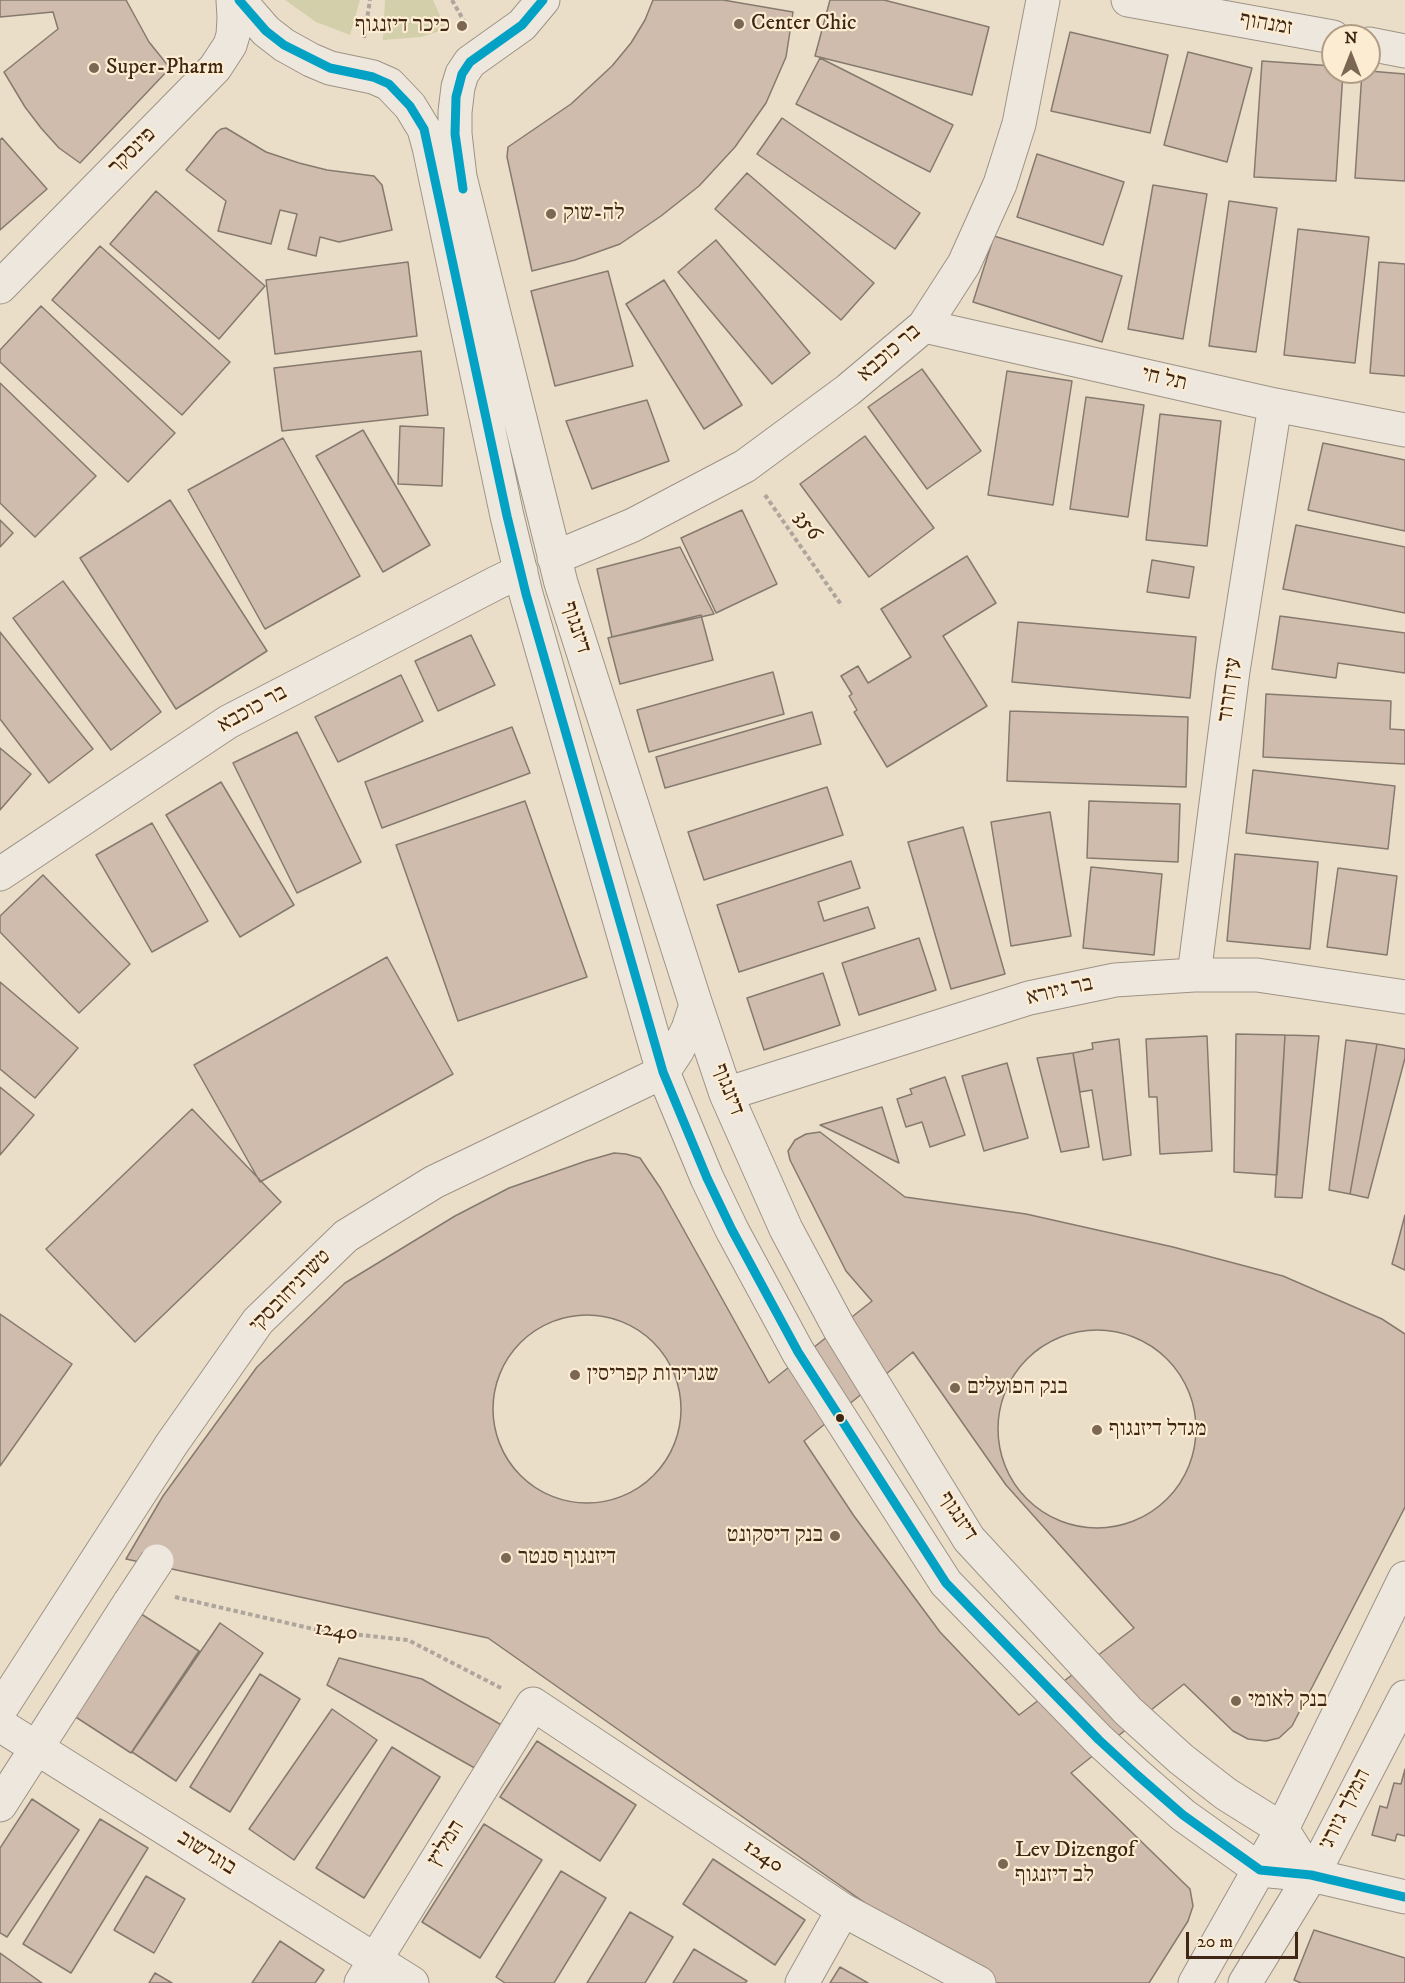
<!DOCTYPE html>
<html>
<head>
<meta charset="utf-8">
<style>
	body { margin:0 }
	#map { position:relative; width:1405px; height:1983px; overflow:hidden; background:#ebdec9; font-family:"IM FELL DW Pica",serif }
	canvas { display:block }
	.north { position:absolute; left:1321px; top:24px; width:60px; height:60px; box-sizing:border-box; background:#fcecd2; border:2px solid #b19d86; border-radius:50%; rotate:0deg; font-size:16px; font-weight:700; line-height:24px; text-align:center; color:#402615 }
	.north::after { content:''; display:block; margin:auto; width:21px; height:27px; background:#7c6654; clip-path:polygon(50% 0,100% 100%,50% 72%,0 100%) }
	.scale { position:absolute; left:1186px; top:1932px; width:112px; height:27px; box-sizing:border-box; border:3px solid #402615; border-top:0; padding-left:8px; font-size:18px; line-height:21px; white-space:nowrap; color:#402615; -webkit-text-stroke:4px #fcecd2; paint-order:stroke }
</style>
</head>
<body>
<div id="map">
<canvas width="1405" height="1983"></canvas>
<div class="north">N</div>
<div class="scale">20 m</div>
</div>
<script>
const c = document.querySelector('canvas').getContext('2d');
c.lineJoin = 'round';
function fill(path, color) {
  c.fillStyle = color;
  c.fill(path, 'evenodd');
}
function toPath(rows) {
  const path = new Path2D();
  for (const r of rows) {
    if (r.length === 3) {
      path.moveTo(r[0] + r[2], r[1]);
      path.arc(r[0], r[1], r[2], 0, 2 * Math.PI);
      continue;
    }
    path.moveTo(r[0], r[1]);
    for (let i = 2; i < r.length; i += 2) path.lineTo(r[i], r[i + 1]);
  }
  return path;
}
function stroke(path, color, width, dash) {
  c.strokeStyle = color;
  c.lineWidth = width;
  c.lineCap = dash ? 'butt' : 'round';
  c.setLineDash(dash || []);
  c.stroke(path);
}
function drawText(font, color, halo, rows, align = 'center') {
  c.font = font + ' "IM FELL DW Pica","Frank Ruhl Libre",serif';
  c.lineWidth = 4.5;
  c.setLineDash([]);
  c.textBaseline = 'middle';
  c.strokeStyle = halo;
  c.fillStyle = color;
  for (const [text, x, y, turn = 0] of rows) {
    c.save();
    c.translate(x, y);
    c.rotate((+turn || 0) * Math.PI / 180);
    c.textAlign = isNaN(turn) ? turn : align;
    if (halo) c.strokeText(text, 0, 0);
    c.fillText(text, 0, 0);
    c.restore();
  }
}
fill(toPath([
	[285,0,360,0,350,35,316,22],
	[385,0,433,0,446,29,421,37,383,40]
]), '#d2cfaa');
const building = toPath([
	[0,0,126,0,149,42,170,68,80,163,59,148,41,128,25,107,4,72,58,29,53,12,0,17,0,0],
	[653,0,723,0,793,12,786,57,766,103,735,147,699,186,661,216,620,244,575,260,532,271,507,157,508,147,571,104,612,66,631,43,645,20,653,0],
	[830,0,884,0,989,27,972,95,815,56,830,0],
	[1070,32,1168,55,1150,133,1051,111,1070,32],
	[1188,52,1252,68,1227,162,1164,145,1188,52],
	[820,58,953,125,930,172,796,104,820,58],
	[1262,61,1333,66,1333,72,1343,72,1336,181,1254,177,1262,61],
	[1369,71,1405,74,1405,181,1355,178,1362,72,1369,71],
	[782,118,920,213,895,249,757,154,782,118],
	[226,128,266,152,299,163,327,170,374,176,382,185,392,230,339,242,320,237,316,256,288,249,297,214,280,210,271,244,218,231,226,201,186,170,217,132,221,129,226,128],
	[2,138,47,189,0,230,0,140,2,138],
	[1037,154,1124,182,1103,245,1017,217,1037,154],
	[747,173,874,283,841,320,715,209,747,173],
	[1153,185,1207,194,1183,339,1128,329,1153,185],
	[156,191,265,286,219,339,110,244,156,191],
	[1229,201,1277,208,1256,352,1209,346,1229,201],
	[1298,229,1369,237,1355,363,1284,355,1298,229],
	[994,236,1122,276,1102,342,973,302,994,236],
	[716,240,810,353,772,384,678,272,716,240],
	[100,246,230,362,182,415,52,300,100,246],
	[408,262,417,336,275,354,266,280,408,262],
	[1379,262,1405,264,1405,376,1370,373,1379,262],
	[608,271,633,366,555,386,531,291,608,271],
	[664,280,742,405,704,429,626,304,664,280],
	[41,306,175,433,128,482,0,362,0,350,41,306],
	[421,351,428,415,282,431,274,368,421,351],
	[922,369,981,451,927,489,868,407,922,369],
	[1007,371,1072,381,1053,505,988,495,1007,371],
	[0,383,96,476,35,537,0,503,0,383],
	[1086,397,1144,405,1128,517,1070,509,1086,397],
	[647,400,669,461,592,489,566,421,647,400],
	[1160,414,1221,421,1207,546,1146,540,1160,414],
	[400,426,444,428,442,486,398,484,400,426],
	[363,430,430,545,383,572,316,456,363,430],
	[865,436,934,528,869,577,800,484,865,436],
	[283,438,360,576,265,629,188,490,283,438],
	[1323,443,1405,460,1405,531,1308,510,1323,443],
	[170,500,267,651,176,709,80,558,170,500],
	[742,510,777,584,716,613,681,538,742,510],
	[0,520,13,533,0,547,0,520],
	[1296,525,1405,547,1405,613,1283,589,1296,525],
	[680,547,714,614,612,637,597,569,680,547],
	[967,556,996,603,943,636,987,706,887,767,854,712,857,710,849,696,852,694,841,676,858,666,868,683,911,657,881,609,967,556],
	[1152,560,1194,567,1189,598,1147,592,1152,560],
	[63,581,161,712,111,750,13,618,63,581],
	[701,615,713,660,620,684,608,638,701,615],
	[1280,616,1405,633,1405,673,1338,663,1336,678,1272,669,1280,616],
	[1018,622,1196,637,1190,698,1012,682,1018,622],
	[0,632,93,749,49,783,0,719,0,632],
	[471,635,495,685,438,711,415,661,471,635],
	[773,672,784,714,649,752,637,710,773,672],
	[401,675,423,721,338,762,315,717,401,675],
	[1266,694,1391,701,1390,729,1405,730,1405,764,1263,757,1266,694],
	[1010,711,1188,717,1186,787,1007,781,1010,711],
	[812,712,821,744,665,788,656,757,812,712],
	[512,727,530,773,382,828,365,782,512,727],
	[297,732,361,862,297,893,233,763,297,732],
	[0,748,31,774,0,810,0,748],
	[1253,770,1395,786,1388,849,1246,833,1253,770],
	[221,782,294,905,240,937,166,815,221,782],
	[827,787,843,835,704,880,688,832,827,787],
	[525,801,587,977,458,1021,396,845,525,801],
	[1089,801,1180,804,1178,862,1087,858,1089,801],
	[1050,812,1071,936,1011,946,991,822,1050,812],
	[152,823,208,921,152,952,96,855,152,823],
	[963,827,1005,974,951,989,908,842,963,827],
	[1235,854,1318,862,1310,949,1227,941,1235,854],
	[851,861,860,888,818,902,824,921,868,907,875,928,739,972,717,905,851,861],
	[1091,867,1162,874,1154,955,1083,948,1091,867],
	[1338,868,1397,876,1387,955,1327,947,1338,868],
	[43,875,130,964,79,1013,0,932,0,916,43,875],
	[919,938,936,990,859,1015,842,963,919,938],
	[387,957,453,1074,260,1182,194,1065,387,957],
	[823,973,840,1025,764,1050,747,998,823,973],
	[0,982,78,1048,35,1098,0,1069,0,982],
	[1236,1034,1285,1035,1277,1175,1234,1172,1236,1034],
	[1285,1035,1319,1036,1302,1198,1275,1197,1285,1035],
	[1207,1036,1212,1151,1160,1154,1157,1097,1149,1097,1146,1039,1207,1036],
	[1119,1039,1131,1155,1103,1160,1092,1090,1080,1092,1073,1053,1093,1049,1092,1043,1119,1039],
	[1346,1040,1377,1044,1350,1194,1329,1190,1346,1040],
	[1377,1044,1405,1049,1405,1058,1368,1198,1350,1194,1377,1044],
	[1073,1053,1089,1147,1061,1152,1037,1058,1073,1053],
	[1007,1063,1028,1138,984,1151,962,1076,1007,1063],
	[945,1077,965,1135,930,1147,922,1122,906,1127,897,1099,912,1094,910,1089,945,1077],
	[0,1087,34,1115,0,1155,0,1087],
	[882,1107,899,1163,820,1125,882,1107],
	[192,1109,281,1202,135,1342,46,1249,192,1109],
	[820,1132,905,1197,1026,1214,1173,1247,1283,1276,1382,1319,1405,1334,1405,1507,1292,1726,1279,1738,1266,1741,1248,1739,1233,1731,1184,1684,1071,1773,1190,1889,1193,1906,1188,1921,1149,1983,979,1983,488,1638,126,1559,163,1496,257,1367,345,1283,455,1216,509,1188,586,1161,614,1153,626,1154,640,1158,661,1189,769,1383,872,1301,846,1271,790,1160,788,1151,795,1140,806,1134,820,1132],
	[913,1352,1006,1485,1134,1628,1019,1715,940,1632,854,1516,804,1441,913,1352],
	[1405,1215,1405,1270,1392,1264,1405,1215],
	[0,1314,72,1364,0,1466,0,1314],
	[587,1409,94],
	[1097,1429,99],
	[135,1610,199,1651,131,1753,68,1712,135,1610],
	[220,1623,263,1653,176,1781,132,1752,220,1623],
	[339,1658,422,1679,505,1727,480,1771,327,1685,339,1658],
	[260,1674,300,1699,230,1812,190,1787,260,1674],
	[332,1709,377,1740,294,1860,249,1829,332,1709],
	[537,1741,636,1805,600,1861,500,1797,537,1741],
	[392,1747,440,1777,364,1898,316,1868,392,1747],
	[1405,1769,1405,1836,1397,1834,1395,1841,1372,1835,1380,1806,1387,1808,1394,1783,1401,1784,1405,1769],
	[32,1799,79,1830,7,1937,0,1933,0,1848,32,1799],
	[100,1819,148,1848,71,1973,23,1944,100,1819],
	[484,1824,542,1860,480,1958,422,1922,484,1824],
	[713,1859,805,1920,775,1965,683,1904,713,1859],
	[561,1871,606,1898,554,1983,505,1983,496,1977,561,1871],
	[146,1876,185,1899,154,1953,114,1930,146,1876],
	[630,1912,673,1937,645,1983,587,1983,630,1912],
	[1314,1930,1405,1958,1405,1983,1301,1983,1294,1980,1314,1930],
	[280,1941,324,1970,315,1983,252,1983,280,1941],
	[694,1949,747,1981,745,1983,673,1983,694,1949],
	[0,1953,42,1983,0,1983,0,1953],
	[840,1967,868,1983,830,1983,840,1967],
	[155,1973,172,1983,149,1983,155,1973]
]);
fill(building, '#d0bcad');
stroke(building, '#857a6e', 1.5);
const minor = toPath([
	[239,0,266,31,284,45,311,60,330,68,373,77,389,84,410,106,424,129,429,147,507,516,526,594,663,1072,707,1178,732,1230,798,1352,946,1583,1099,1740,1136,1774,1183,1815,1260,1870,1311,1875,1405,1897],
	[543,0,522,25,470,62,462,74,458,87,455,112,455,134,460,177,561,583,696,1005,726,1094,786,1229,839,1328,969,1539,1128,1711,1181,1759,1226,1794,1282,1829,1311,1875],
	[1128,0,1333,37],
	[1369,44,1405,51],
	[0,287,215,68,230,45,233,35,234,18,233,0],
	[924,326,1275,405,1405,430],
	[554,558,633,525,745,466,848,390,924,326,964,264,1000,184,1019,124,1043,0],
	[0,874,228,722,496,583,521,571],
	[1194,975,1233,671,1275,405],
	[726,1094,1029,998,1115,980,1194,975,1257,975,1405,997],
	[0,1710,171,1445,258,1321,346,1236,434,1182,663,1072,677,1051,688,1029,696,1005],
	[0,1725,412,1983],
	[0,1805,130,1602],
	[361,1983,533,1704,843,1910,979,1983],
	[802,1983,843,1910],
	[1195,1983,1282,1829,1405,1578],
	[1245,1983,1321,1859,1405,1697]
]);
stroke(minor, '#9d9385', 35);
stroke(toPath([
	[452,0,465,23],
	[364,38,370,0],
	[765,495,842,606],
	[175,1597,322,1631,408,1640,503,1689]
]), '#aea69c', 4, [4.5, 3]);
stroke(minor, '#eee7dd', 33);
const minorBridge = toPath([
	[130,1602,157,1561]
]);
stroke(minorBridge, '#9d9385', 35, []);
stroke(minorBridge, '#eee7dd', 33);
stroke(toPath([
	[239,0,266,31,284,45,330,68,373,77,389,84,410,106,424,129,507,516,526,594,663,1072,707,1178,732,1230,798,1352,946,1583,1099,1740,1136,1774,1183,1815,1260,1870,1311,1875,1405,1897],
	[463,189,455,134,456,97,462,74,470,62,522,25,543,0]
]), '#03a2c5', 9);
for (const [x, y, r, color] of [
	[739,24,6,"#7c6654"],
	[462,26,6,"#7c6654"],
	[94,68,6,"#7c6654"],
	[551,214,6,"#7c6654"],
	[575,1375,6,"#7c6654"],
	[955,1388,6,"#7c6654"],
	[840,1418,5,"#402615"],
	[1097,1430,6,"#7c6654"],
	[835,1536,6,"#7c6654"],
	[506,1558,6,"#7c6654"],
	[1236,1701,6,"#7c6654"],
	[1003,1864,6,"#7c6654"]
]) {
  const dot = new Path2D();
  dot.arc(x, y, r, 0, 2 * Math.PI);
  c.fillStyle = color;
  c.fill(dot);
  stroke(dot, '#fcecd2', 2);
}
drawText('22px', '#402615', '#fcecd2', [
	["Center Chic",751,24],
	["כיכר דיזנגוף",450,26,"right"],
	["Super-Pharm",106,68],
	["לה-שוק",563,214],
	["שגרירות קפריסין",587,1375],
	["בנק הפועלים",967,1388],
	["מגדל דיזנגוף",1109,1430],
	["בנק דיסקונט",823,1536,"right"],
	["דיזנגוף סנטר",518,1558],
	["בנק לאומי",1248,1701],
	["Lev Dizengof",1015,1851],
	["לב דיזנגוף",1015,1876]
], 'left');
drawText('22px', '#402615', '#fcecd2', [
	["זמנהוף",1266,25,10],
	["פינסקר",133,152,-45],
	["בר כוכבא",890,354,-41],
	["תל חי",1164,380,13],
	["356",807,526,55],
	["דיזנגוף",575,628,72],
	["עין חרוד",1231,690,-82],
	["בר כוכבא",253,710,-29],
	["בר גיורא",1060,992,-13],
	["דיזנגוף",727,1090,69],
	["טשרניחובסקי",291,1292,-46],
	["דיזנגוף",957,1517,57],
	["1240",336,1632,8],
	["המלך ג׳ורג׳",1346,1810,-63],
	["המליץ",447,1844,-58],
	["בוגרשוב",206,1854,32],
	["1240",763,1857,34]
]);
</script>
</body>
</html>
